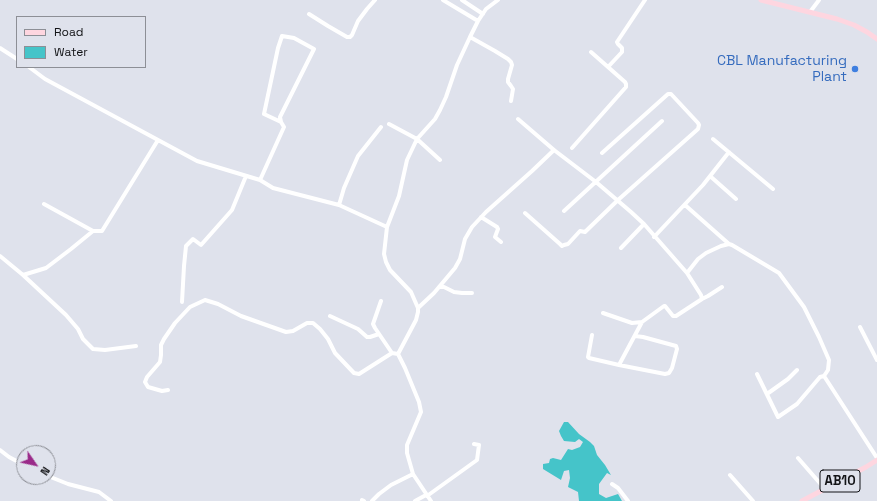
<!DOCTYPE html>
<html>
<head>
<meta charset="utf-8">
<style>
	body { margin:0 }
	#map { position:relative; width:877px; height:501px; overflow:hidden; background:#dfe2ec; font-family:"Space Grotesk",sans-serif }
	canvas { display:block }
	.legend { position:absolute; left:16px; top:16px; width:130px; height:52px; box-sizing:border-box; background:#dfe2ec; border:1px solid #8d8f96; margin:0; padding:5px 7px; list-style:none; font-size:12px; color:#121316 }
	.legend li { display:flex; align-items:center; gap:8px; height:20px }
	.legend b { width:20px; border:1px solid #8d8f96 }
	.north { position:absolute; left:16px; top:445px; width:40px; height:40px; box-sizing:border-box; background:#dfe2ec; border:1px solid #8d8f96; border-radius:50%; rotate:124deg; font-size:11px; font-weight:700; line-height:16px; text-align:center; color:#121316 }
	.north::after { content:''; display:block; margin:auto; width:14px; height:18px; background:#9a2a89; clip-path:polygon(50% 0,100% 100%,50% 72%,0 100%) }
</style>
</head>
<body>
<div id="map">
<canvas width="877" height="501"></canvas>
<ul class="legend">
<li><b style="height:5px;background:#fed6e0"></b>Road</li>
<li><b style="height:11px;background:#45c4c9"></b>Water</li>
</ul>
<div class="north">N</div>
</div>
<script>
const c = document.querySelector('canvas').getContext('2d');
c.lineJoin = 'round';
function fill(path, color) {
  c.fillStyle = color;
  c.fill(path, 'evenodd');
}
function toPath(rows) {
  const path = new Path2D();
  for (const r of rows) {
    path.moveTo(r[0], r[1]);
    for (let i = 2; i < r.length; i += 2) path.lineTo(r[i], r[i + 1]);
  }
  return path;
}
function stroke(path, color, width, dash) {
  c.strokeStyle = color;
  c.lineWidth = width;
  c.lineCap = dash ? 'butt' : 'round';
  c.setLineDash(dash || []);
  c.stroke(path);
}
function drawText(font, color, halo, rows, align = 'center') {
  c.font = font + ' "Space Grotesk",sans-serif';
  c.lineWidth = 3.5;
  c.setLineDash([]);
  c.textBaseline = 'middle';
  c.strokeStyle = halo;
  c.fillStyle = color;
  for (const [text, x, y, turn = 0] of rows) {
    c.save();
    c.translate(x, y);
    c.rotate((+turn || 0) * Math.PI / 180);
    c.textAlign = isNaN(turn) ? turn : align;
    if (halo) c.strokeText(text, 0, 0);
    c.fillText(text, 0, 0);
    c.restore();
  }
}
fill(toPath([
	[564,422,568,422,579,434,590,442,594,446,597,455,605,465,611,475,607,473,599,484,599,494,606,498,618,494,622,501,579,501,578,492,568,487,570,478,569,470,564,471,561,480,543,469,543,464,549,463,550,459,553,458,561,460,568,449,572,450,580,447,583,442,579,439,575,442,564,441,561,436,559,431]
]), '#45c4c9');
stroke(toPath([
	[443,0,478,21],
	[462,0,483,14],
	[810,12,819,0],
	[309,14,328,26,347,37,350,37,352,35,358,21,367,9,375,0],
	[470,37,495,51,508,59,511,62,512,65,508,79,508,82,511,86,513,89,511,101],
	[0,48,17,59],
	[591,52,608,67],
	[29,67,45,79,197,161,260,180,273,188,339,205,387,227],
	[518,119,554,150,596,182,631,212,644,224,687,273],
	[389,124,417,139,440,160],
	[713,139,773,189],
	[572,148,626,87,626,84,625,82,608,67,622,52,622,48,618,44,617,42,645,0],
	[710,176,736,199],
	[260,180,284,127,281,122,280,117,314,49,294,38,282,36,278,48,264,114,281,122],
	[44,204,93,231,102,231,158,140],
	[339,205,344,188,358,156,381,127],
	[685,205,729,244],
	[564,211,662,121],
	[525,213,560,244,562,246,564,245,568,244,580,231,585,232,586,231,618,200,698,129,699,125,698,123,671,94,668,94,602,153],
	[481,217,497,227,498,229,495,237,501,242],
	[654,237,703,185,729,152],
	[621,248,644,224],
	[0,256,23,275,46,268,71,249,93,231],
	[23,275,66,315,78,329,83,339,93,349,105,350,136,346],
	[439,287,444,287,454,292,462,293,472,293],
	[702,299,708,296,722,287],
	[381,301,373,324,375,328,392,353],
	[182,302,184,266,186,246,193,239,201,245,232,210,246,176],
	[418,308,434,293,455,268,460,259,465,239,472,227,486,212,532,171,554,150],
	[603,313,632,323,642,322],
	[330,316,358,329,367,337,370,337,379,334],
	[860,327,877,360],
	[592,335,588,357,589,358,619,365],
	[635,336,643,337,676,346,677,349,672,368,669,373,665,374,619,365,642,322,664,306,665,306,673,316,676,316,702,299,701,295,687,273,698,259,706,253,721,246,729,244,732,245,779,273,804,307,819,337,829,360,828,370,824,376,820,377,797,404,778,417,757,374],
	[824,376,877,458],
	[168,390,162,391,148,387,145,382,147,377,160,362,161,355,161,345,164,339,175,323,190,307,205,300,218,304,241,316,286,332,293,331,307,323,313,323,320,329,328,339,335,353,354,373,359,374,392,353,398,354],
	[767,394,788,379,797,370],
	[0,450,9,457,24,465],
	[798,458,825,489],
	[730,475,753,501],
	[48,476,68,484,99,492,111,501],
	[612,484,618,488,628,501],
	[427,496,477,460,479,445,474,444],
	[362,500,364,501],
	[372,501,379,494,391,485,413,474],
	[415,501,426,495],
	[431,501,413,474,407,453,407,445,421,412,419,402,405,368,398,354,416,320,418,312,418,308,411,292,390,270,386,262,384,254,387,227,399,196,407,160,417,139,435,119,440,110,446,97,457,65,470,37,478,21,486,9,498,0]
]), '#fff', 4);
stroke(toPath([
	[761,0,837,19,854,25,867,32,877,39],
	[802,501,866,467,877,460]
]), '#fed6e0', 5);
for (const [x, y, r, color] of [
	[855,69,4,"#3f7fe0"]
]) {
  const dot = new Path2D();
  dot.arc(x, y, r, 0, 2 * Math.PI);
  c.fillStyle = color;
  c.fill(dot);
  stroke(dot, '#dfe2ec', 1.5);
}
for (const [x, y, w] of [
	[840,481,40]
]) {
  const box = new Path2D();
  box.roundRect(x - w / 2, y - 11, w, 22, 3);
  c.fillStyle = '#dfe2ec';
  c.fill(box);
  stroke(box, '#121316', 1);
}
drawText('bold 13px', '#121316', null, [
	["AB10",840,481]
]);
drawText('14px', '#366cbe', '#dfe2ec', [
	["CBL Manufacturing",847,61],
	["Plant",847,77]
], 'right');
</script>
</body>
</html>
